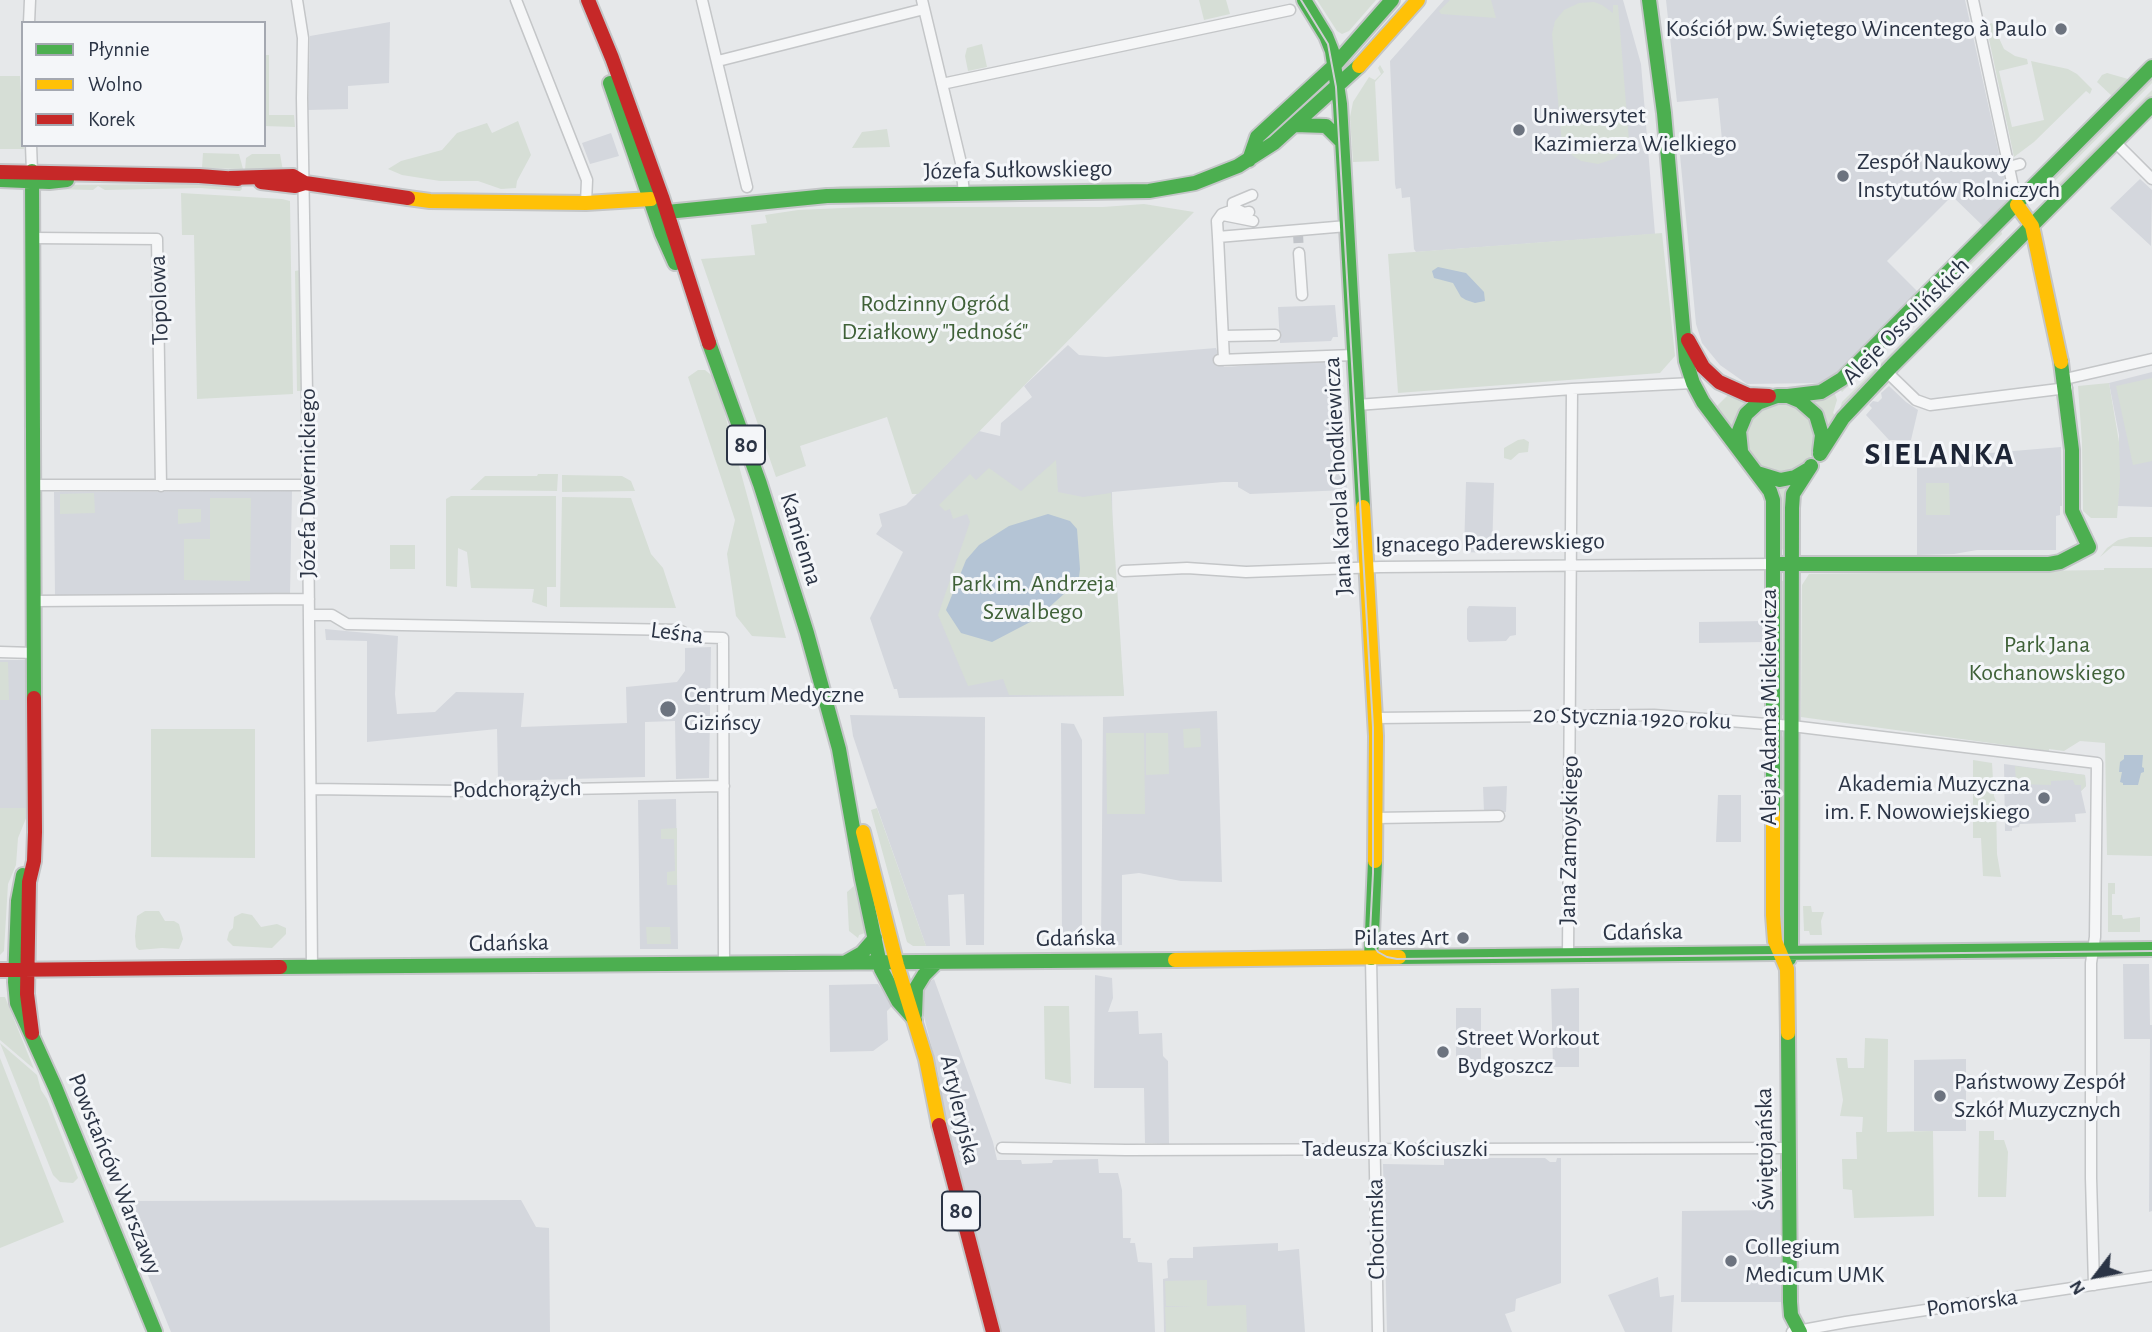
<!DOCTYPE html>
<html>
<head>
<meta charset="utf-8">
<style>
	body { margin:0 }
	#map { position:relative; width:2152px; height:1332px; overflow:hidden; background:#e6e8ea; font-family:"Alegreya Sans",sans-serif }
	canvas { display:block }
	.legend { position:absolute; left:21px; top:21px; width:245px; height:126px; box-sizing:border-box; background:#f4f6f9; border:2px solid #a4a8b1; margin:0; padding:9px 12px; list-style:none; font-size:21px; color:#2b3445 }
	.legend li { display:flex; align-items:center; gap:14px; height:35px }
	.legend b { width:35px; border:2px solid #a4a8b1 }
	.north { position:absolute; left:2061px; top:1241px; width:70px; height:70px; -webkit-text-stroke:5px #f4f6f9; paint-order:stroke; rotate:238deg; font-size:19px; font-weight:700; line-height:28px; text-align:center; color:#2b3445 }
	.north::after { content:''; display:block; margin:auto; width:24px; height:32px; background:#2b3445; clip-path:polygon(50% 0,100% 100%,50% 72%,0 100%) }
</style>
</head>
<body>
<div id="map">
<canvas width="2152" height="1332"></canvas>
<ul class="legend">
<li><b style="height:9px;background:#4caf50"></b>Płynnie</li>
<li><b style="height:9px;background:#ffc107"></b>Wolno</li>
<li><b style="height:9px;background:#c62828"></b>Korek</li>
</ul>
<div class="north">N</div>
</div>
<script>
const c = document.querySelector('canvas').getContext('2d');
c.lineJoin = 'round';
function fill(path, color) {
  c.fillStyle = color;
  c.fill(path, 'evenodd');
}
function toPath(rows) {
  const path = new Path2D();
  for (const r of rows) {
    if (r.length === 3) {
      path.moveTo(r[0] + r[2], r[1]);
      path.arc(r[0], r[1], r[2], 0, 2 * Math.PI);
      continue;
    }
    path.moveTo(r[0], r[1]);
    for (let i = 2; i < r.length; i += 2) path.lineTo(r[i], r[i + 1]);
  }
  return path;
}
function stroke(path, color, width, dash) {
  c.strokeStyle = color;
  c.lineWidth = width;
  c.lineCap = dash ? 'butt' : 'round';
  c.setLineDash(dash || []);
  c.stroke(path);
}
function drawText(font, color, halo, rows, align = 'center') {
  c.font = font + ' "Alegreya Sans",sans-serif';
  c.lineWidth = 6;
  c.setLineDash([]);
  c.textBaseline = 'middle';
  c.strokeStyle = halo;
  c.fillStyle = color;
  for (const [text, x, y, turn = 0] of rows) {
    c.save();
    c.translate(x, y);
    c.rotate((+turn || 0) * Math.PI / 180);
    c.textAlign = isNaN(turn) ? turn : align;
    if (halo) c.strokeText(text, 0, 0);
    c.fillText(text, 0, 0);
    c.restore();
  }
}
fill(toPath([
	[1444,0,1623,0,1641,64,1655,234,1416,252,1414,249,1410,197,1402,198,1401,188,1396,189,1395,184,1390,61],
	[1666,0,1965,0,2009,199,1983,226,1952,196,1887,261,1918,292,1838,373,1822,383,1747,384,1720,365,1702,343,1696,324,1680,155,1723,151,1718,98,1677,102],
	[390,22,389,83,348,86,348,109,308,110,310,36],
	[611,133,619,156,590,164,582,143],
	[2140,179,2152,190,2151,246,2110,208],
	[1335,305,1338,337,1333,337,1331,341,1280,343,1278,307],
	[1068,345,1079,355,1106,357,1216,348,1224,367,1333,360,1340,369,1343,415,1333,416,1334,432,1344,432,1347,490,1250,494,1238,487,1238,482,1223,482,1112,492,1113,561,1124,696,899,698,897,689,894,689,870,618,903,552,876,534,882,526,879,514,906,505,979,431,1000,436,1001,423,1032,397,1024,386],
	[2152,372,2152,507,2118,506,2119,435,2109,383],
	[1889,386,1906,402,1918,410,1911,440,1889,440,1866,415,1872,408,1869,405,1873,401,1878,402,1882,398,1881,393],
	[2061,447,2062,506,2060,506,2060,515,2056,516,2056,550,1977,550,1954,554,1917,555,1917,468,1953,467,1954,456],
	[1466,482,1494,483,1492,553,1464,552],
	[292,491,290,594,55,596,54,492],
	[1469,606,1516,607,1516,635,1510,636,1506,641,1469,642,1467,639,1467,609],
	[1766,621,1766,642,1699,643,1699,622],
	[325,629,398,636,395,694,397,714,435,712,456,692,524,693,521,727,627,723,626,687,677,682,685,671,685,648,711,647,709,778,676,779,675,721,645,722,645,777,498,781,497,729,367,742,367,641,326,640],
	[0,660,27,660,28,808,0,808],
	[1217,711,1222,882,1181,881,1139,873,1122,875,1122,945,1101,945,1103,717],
	[850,715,985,717,984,945,966,945,964,894,948,895,950,946,926,946,872,793,853,736],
	[1061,723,1074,724,1082,740,1082,944,1062,945],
	[2004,764,2085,775,2086,786,2081,791,2086,813,2075,814,2076,822,2020,824,2019,827,2012,828,2012,831,2005,831],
	[1507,786,1506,812,1484,812,1483,787],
	[1718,795,1741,795,1741,842,1716,842],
	[676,799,678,949,640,949,638,800],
	[2123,964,2149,964,2150,1025,2152,1025,2152,1211,2149,1212,2150,1039,2124,1039],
	[1095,975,1112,978,1113,998,1108,1012,1138,1011,1139,1034,1162,1033,1163,1056,1168,1061,1169,1144,1145,1143,1144,1088,1094,1088],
	[934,979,993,1142,997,1160,1021,1160,1022,1164,1052,1163,1053,1160,1098,1159,1099,1173,1118,1173,1122,1190,1123,1238,1131,1238,1130,1243,1135,1243,1138,1262,1152,1263,1155,1332,1000,1332,947,1132,938,1072,920,1001,926,984],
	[878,984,892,1006,887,1011,888,1040,873,1051,830,1052,829,985],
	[1579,988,1579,1067,1553,1067,1551,989],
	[1456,1008,1481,1008,1481,1069,1456,1069],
	[1966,1059,1966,1131,1914,1131,1914,1060],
	[1444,1158,1545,1158,1550,1162,1556,1162,1557,1158,1561,1158,1561,1283,1516,1299,1515,1311,1505,1314,1512,1332,1387,1332,1383,1164,1444,1165],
	[521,1200,536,1227,549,1228,550,1332,171,1332,134,1241,137,1234,133,1226,127,1224,117,1201],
	[1780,1210,1781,1302,1681,1302,1682,1211],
	[1278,1243,1278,1251,1299,1249,1305,1332,1164,1332,1163,1279,1168,1278,1167,1261,1170,1258,1193,1258,1193,1247],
	[1658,1277,1660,1297,1674,1295,1672,1332,1625,1332,1608,1295]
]), '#d4d7dd');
fill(toPath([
	[1199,0,1226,0,1230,14,1204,20],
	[1317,0,1376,0,1349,31,1342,34,1337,31],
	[1450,0,1491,0,1496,18,1441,14,1439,11],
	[1594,2,1602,5,1613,13,1613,5,1618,5,1629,141,1626,148,1614,159,1598,164,1581,161,1573,156,1562,144,1552,34,1555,21,1564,10,1579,3],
	[1992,23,2004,49,2015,56,2027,59,2028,64,1999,71,2012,127,2044,120,2031,61,2068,69,2077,74,2092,89,2090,94,2086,91,2034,142,2014,157,1986,25],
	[982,44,987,67,968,71,965,56,967,48],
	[264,55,269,55,269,115,294,115,295,127,264,126],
	[1380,65,1384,72,1375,82,1379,161,1353,162,1350,117,1353,102,1369,77,1375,80,1381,74,1378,68],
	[2107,73,2128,79,2112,96,2097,82,2102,75],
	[2152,74,2152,83,2041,195,2035,195,2034,193],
	[0,76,20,76,24,149,0,149],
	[2152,90,2152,98,2046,205,2044,198],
	[518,121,531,155,517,181,516,188,501,189,478,181,440,181,402,175,388,169,401,161,442,150,457,133,487,123,492,133],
	[887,129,890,147,852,148,862,132],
	[203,153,239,154,243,169,202,168],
	[252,154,280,154,283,171,245,170,246,158],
	[1144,182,1148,185,688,206,687,203,841,186],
	[201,184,241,186,242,189,240,191,201,188,105,190,98,186,93,190,52,189,52,185],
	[181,193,282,199,290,201,293,394,197,399,194,235,182,235],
	[1144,204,1194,212,918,494,912,494,887,417,800,446,806,466,776,477,701,259,755,255,751,225,767,223,765,215,798,210,865,207,1103,207],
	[2000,227,2002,234,1842,392,1839,388],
	[1662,233,1675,356,1660,373,1398,393,1388,254],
	[2008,237,2011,238,1839,412,1842,402],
	[300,270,301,391,297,391,295,271],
	[698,370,705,370,715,378,786,638,752,636,736,616,727,554,735,520,688,377],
	[2152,378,2152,461,2133,465,2116,386],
	[2109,383,2119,442,2120,479,2117,518,2091,518,2083,511,2082,443,2078,386],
	[1834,391,1837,400,1833,413,1837,417,1828,429,1821,412,1811,401],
	[1729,394,1750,401,1734,431,1714,409],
	[1781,438,35],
	[1524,439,1529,442,1528,452,1519,453,1511,460,1504,458,1504,448,1518,440],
	[1056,460,1058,492,1083,497,1111,493,1124,696,1009,695,1003,679,968,686,938,615,970,522,967,514,953,519,950,509,945,511,939,505,970,474,976,480,989,468,1021,491],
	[538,474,558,474,557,491,470,490,485,476,537,476],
	[562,475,622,476,631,481,635,491,562,492],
	[1926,483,1949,483,1950,515,1926,515],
	[1774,485,1791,485,1786,556,1781,547,1780,495],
	[94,493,95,513,60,514,60,494],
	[451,496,556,496,556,587,547,587,547,607,532,602,534,589,471,588,467,552,458,548,457,587,446,586,446,499],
	[562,497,631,498,651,554,663,568,676,608,560,607],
	[210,498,251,498,250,581,184,580,184,539,210,539],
	[178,509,201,509,201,522,178,524],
	[2130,537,2152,537,2152,547,2113,546,2100,557,2107,548,2118,540],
	[390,545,415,545,415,569,390,569],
	[2104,568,2152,568,2152,856,2107,855,2105,743,2080,741,2064,751,2049,749,2049,751,1801,717,1802,585,1809,574,2104,570],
	[1777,581,1786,581,1786,715,1778,715],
	[0,662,8,662,9,700,0,700],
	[1200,728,1201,747,1184,748,1183,729],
	[151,729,255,729,255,858,151,857],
	[1106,733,1144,733,1145,814,1107,814],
	[1146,733,1168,733,1169,774,1146,775],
	[1777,736,1787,737,1787,930,1780,930,1778,908],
	[1973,760,1992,763,1994,796,1996,801,1997,854,2001,877,1983,876,1981,838,1973,838],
	[2015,766,2085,775,2086,786,2081,791,2081,785,2075,785,2073,780,2051,781,2051,785,2016,784],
	[0,808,28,808,27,816,18,838,16,865,8,884,4,951,0,955],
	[877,808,926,946,913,946,907,942,871,810],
	[677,828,677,885,667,885,667,872,675,871,674,839,661,839,661,829],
	[2108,883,2115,883,2115,894,2112,894,2112,915,2122,915,2123,919,2140,917,2140,932,2108,932],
	[854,886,865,933,859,935,858,938,849,931,847,892],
	[1803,906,1811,906,1812,912,1824,912,1821,921,1822,935,1810,935,1809,931,1804,931],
	[145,911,159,911,165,921,174,921,179,924,183,939,179,949,162,948,139,950,136,947,135,936,137,916],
	[242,913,252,915,261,927,277,924,286,928,286,934,272,948,233,946,227,940,229,932,233,928,234,917],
	[646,927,670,927,671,944,647,944],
	[0,997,5,997,34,1069,0,1040],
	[1044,1006,1069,1006,1071,1084,1045,1079],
	[1865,1038,1888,1039,1887,1132,1933,1131,1934,1216,1854,1218,1852,1190,1843,1189,1842,1159,1857,1159,1856,1132,1862,1132,1863,1117,1840,1116,1843,1100,1836,1058,1847,1058,1848,1068,1864,1068],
	[0,1043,37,1075,41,1090,47,1099,78,1178,73,1183,60,1182,53,1175],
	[0,1058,64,1222,0,1248],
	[1979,1131,1994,1131,1994,1140,2004,1140,2008,1152,2006,1197,1978,1197],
	[1207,1280,1207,1306,1246,1305,1247,1332,1166,1332,1165,1307,1193,1306,1166,1306,1165,1281]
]), '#d6ded6');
fill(toPath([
	[1438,267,1466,273,1484,292,1485,301,1475,303,1466,300,1461,297,1453,283,1434,278,1432,271],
	[1048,514,1070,521,1077,529,1080,569,1079,577,1075,584,1036,619,992,642,961,633,946,610,966,560,979,545,1009,526],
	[2124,755,2143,755,2142,767,2144,768,2144,772,2141,773,2138,785,2123,785,2123,783,2120,782,2122,772,2119,772,2120,762,2124,759]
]), '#b4c4d5');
stroke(toPath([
	[1298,233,1299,253]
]), '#c1c4c9', 10, [10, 5]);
const street = toPath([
	[297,0,303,38,302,98,307,393,312,968],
	[516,0,587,180,586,203],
	[702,0,747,187],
	[922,0,961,163,964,194],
	[1973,0,2017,205],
	[29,23,30,0],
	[718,61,924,9],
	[942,84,1290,10],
	[2115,142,2152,179],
	[31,145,32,171],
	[2009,167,2020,164],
	[1233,210,1233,203,1252,195],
	[1223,215,1253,221],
	[1218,237,1217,221,1222,214,1236,209,1244,213,1249,212],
	[33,238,157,239,161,486],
	[1299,253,1302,295],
	[1223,336,1275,335],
	[1219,360,1354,355],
	[1224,360,1218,237,1347,226],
	[1887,372,1916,400,1930,405,2067,388],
	[2065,379,2152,359],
	[1357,405,1572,389,1693,383],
	[33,485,308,485],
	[1124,571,1187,568,1246,572,1380,567,1774,564],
	[34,601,309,599],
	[309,615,332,615,347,624,679,630,692,637,723,638,724,963],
	[0,652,34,653],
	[1375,718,1654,715,1792,726,2097,763,2095,937,2091,963,2091,1178,2094,1285],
	[311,789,461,791,724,786],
	[1375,818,1499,816],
	[1568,955,1572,389],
	[1371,958,1378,1332],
	[1002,1148,1126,1150,1787,1148],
	[1792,1332,1846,1322,2152,1276]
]);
const fast = toPath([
	[1304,0,1326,36,1332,51,1340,104,1363,507],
	[1649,0,1664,113,1686,361,1693,383,1703,402,1770,491,1773,500,1773,813],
	[610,83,662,234,675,263],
	[1295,125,1326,126,1342,142],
	[1249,160,1257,137,1334,66,1392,0],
	[32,171,34,698],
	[0,180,49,182,67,180],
	[667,212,827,196,1149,191,1195,183,1238,166,1274,143,1359,66],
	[709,343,760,484,807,633,839,749,862,879,881,969,898,1001,915,1020],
	[1788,396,1821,392,1842,379,2152,67],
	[1741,451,1739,431,1746,414,1758,403,1777,396,1788,396,1800,401,1816,415,1822,435,1820,451],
	[1820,454,1843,418,1892,366,2152,105],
	[1757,473,1780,480,1795,477,1807,470],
	[1774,564,2049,564,2060,562,2089,547,2072,511,2072,450,2061,362],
	[23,875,18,901,15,982,17,1003,55,1087,155,1332],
	[1399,957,2152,949],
	[1371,958,1375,861],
	[1789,959,1791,951,1792,508,1793,494,1811,466],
	[846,962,862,953,875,938],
	[280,967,1175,960],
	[915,1015,916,988,924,975,937,962],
	[1788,1033,1790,1302,1791,1315,1800,1332]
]);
const slow = toPath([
	[1359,66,1418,0],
	[408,198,430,201,586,203,651,199],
	[2017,205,2032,226,2061,362],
	[1363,507,1376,736,1375,861],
	[1773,813,1773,915,1775,941,1787,969,1788,1033],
	[863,832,897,965,926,1059,939,1125],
	[1175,960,1399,957]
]);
const jam = toPath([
	[588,0,612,58,662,197,709,343],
	[0,172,199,176,238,179],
	[230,178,293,176,305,183,408,198],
	[261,182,295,186,305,183],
	[1688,340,1703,367,1719,382,1748,395,1769,396],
	[0,970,280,967],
	[32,1033,27,994,29,882,34,861,35,832,34,698],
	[939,1125,993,1332]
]);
stroke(street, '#c4c6c8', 13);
stroke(fast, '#c4c6c8', 18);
stroke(slow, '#c4c6c8', 18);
stroke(jam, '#c4c6c8', 18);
stroke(street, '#f5f6f7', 10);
stroke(fast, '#4caf50', 14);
stroke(slow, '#ffc107', 14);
stroke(jam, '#c62828', 14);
stroke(toPath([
	[1301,0,1328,44,1336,87,1373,727,1373,873,1370,933,1372,943,1378,952,1387,957,1397,959,2152,951]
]), '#cecfd2', 2);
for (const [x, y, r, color] of [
	[2061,29,7,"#6c737f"],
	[1519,130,7,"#6c737f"],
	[1843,176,7,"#6c737f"],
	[668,709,9,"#6c737f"],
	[2044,798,7,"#6c737f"],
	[1463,938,7,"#6c737f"],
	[1443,1052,7,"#6c737f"],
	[1940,1096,7,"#6c737f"],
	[1731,1261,7,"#6c737f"]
]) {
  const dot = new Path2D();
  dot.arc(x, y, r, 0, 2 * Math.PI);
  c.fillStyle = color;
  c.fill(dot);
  stroke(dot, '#f4f6f9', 2.5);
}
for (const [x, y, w] of [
	[746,445,38],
	[961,1211,38]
]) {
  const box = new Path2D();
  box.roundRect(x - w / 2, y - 19.5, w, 39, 5);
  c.fillStyle = '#f4f6f9';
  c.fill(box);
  stroke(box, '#2b3445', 2);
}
drawText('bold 23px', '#2b3445', null, [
	["80",746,445],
	["80",961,1211]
]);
drawText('24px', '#2b3445', '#f4f6f9', [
	["Kościół pw. Świętego Wincentego à Paulo",2047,29,"right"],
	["Uniwersytet",1533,116],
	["Kazimierza Wielkiego",1533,144],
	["Zespół Naukowy",1857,162],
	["Instytutów Rolniczych",1857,190],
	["Centrum Medyczne",684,695],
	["Gizińscy",684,723],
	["Akademia Muzyczna",2030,784,"right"],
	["im. F. Nowowiejskiego",2030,812,"right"],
	["Pilates Art",1449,938,"right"],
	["Street Workout",1457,1038],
	["Bydgoszcz",1457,1066],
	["Państwowy Zespół",1954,1082],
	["Szkół Muzycznych",1954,1110],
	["Collegium",1745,1247],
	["Medicum UMK",1745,1275]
], 'left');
drawText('24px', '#2b3445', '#f4f6f9', [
	["Józefa Sułkowskiego",1018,170,-1],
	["Topolowa",159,300,-92],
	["Aleje Ossolińskich",1906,321,-45],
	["Jana Karola Chodkiewicza",1338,476,-93],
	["Józefa Dwernickiego",308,483,-90],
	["Kamienna",801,539,73],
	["Ignacego Paderewskiego",1490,543,-1],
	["Leśna",677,633,7],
	["Aleja Adama Mickiewicza",1769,707,-90],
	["20 Stycznia 1920 roku",1632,718,2],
	["Podchorążych",517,789,-1],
	["Jana Zamoyskiego",1569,840,-89],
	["Gdańska",1643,932,-1],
	["Gdańska",1076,938,-1],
	["Gdańska",509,943,-1],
	["Artyleryjska",960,1110,77],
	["Tadeusza Kościuszki",1395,1149],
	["Świętojańska",1765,1149,-91],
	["Powstańców Warszawy",115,1174,68],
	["Chocimska",1376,1229,-91],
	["Pomorska",1972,1303,-8]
]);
drawText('24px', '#3f6138', '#f4f6f9', [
	["Rodzinny Ogród",935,304],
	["Działkowy \"Jedność\"",935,332],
	["Park im. Andrzeja",1033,584],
	["Szwalbego",1033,612],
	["Park Jana",2047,645],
	["Kochanowskiego",2047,673]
]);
c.letterSpacing = '2px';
drawText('bold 32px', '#1d2536', '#f4f6f9', [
	["SIELANKA",1940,454]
]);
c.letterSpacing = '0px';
</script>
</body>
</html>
